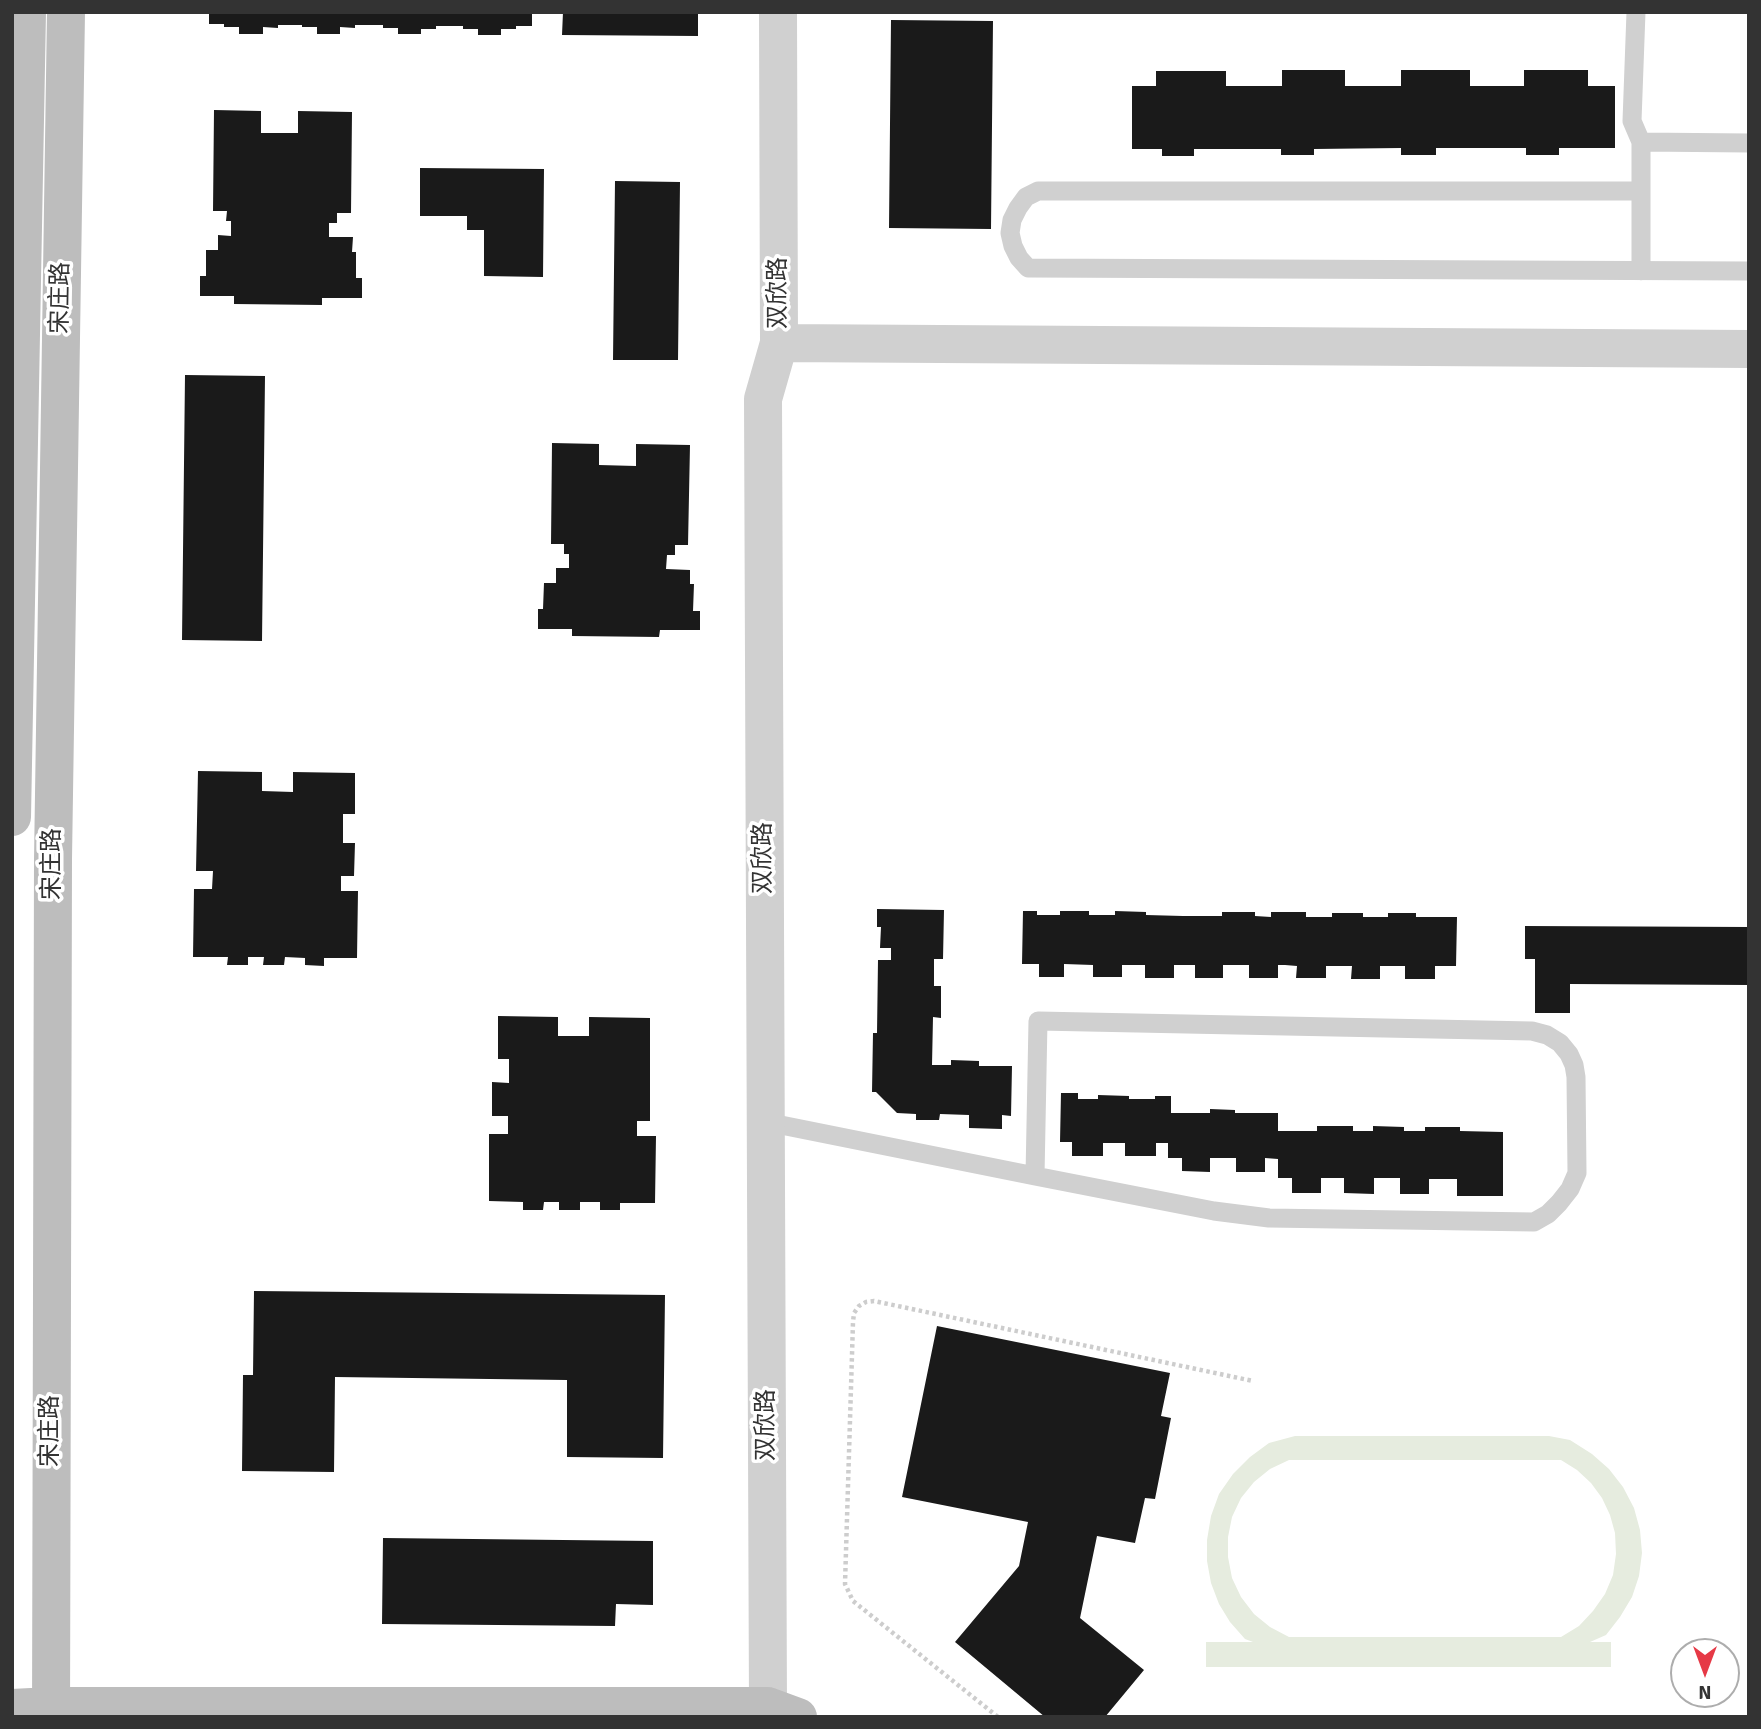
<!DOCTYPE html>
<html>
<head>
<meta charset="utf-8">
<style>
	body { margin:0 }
	#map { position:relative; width:1761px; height:1729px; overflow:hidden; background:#fff; font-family:Signika,sans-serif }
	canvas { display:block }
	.frame { position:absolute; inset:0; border:14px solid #333; pointer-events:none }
	.north { position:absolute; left:1670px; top:1638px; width:70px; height:70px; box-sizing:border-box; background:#fff; border:2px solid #adadad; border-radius:50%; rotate:180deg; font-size:19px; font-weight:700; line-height:28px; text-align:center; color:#333 }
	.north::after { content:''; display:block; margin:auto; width:24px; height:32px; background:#e63946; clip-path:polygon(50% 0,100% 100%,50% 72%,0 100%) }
</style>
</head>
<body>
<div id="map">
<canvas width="1761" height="1729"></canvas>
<div class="frame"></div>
<div class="north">N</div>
</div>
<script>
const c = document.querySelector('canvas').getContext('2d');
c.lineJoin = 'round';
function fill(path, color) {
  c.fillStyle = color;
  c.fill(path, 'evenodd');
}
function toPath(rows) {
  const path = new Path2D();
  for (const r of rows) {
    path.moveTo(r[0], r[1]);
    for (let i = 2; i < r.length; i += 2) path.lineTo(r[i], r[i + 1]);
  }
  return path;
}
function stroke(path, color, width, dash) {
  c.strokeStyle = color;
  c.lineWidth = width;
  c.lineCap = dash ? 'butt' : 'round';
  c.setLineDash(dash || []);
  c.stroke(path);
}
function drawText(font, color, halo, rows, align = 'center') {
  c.font = font + ' Signika,"Noto Sans SC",sans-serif';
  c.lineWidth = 7;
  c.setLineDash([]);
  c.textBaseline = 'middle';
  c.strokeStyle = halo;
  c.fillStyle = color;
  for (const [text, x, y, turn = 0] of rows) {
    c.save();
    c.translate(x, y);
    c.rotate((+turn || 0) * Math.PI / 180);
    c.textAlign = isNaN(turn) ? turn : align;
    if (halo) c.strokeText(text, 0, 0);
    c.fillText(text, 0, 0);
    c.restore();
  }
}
fill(toPath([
	[1295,1436,1549,1436,1570,1440,1592,1454,1609,1469,1623,1487,1634,1508,1640,1530,1642,1553,1639,1576,1632,1597,1620,1617,1606,1635,1590,1642,1611,1642,1611,1667,1206,1667,1206,1642,1253,1642,1245,1639,1230,1622,1219,1604,1211,1583,1207,1561,1207,1540,1211,1516,1219,1494,1233,1474,1250,1457,1269,1443],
	[1289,1460,1561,1460,1577,1470,1591,1483,1602,1498,1610,1515,1615,1533,1616,1554,1613,1575,1605,1594,1593,1611,1579,1626,1561,1637,1289,1637,1270,1627,1254,1614,1241,1597,1232,1578,1228,1557,1228,1537,1232,1517,1241,1498,1254,1482,1270,1469]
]), '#e6ecdf');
fill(toPath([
	[209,12,532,12,532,26,516,26,516,29,501,29,501,35,478,35,478,29,463,29,463,26,436,26,436,29,421,29,421,34,398,34,398,28,383,28,383,25,355,25,355,28,340,27,340,34,317,34,317,27,302,27,302,25,278,25,278,28,263,27,263,34,239,34,239,27,224,27,224,24,209,24],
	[563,12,698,12,698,36,562,35],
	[891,20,993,21,991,229,889,228],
	[1282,70,1345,70,1345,86,1401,86,1401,70,1470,70,1470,86,1524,86,1524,70,1588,70,1588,86,1615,86,1615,148,1559,148,1559,155,1526,155,1526,148,1436,148,1436,155,1401,155,1401,148,1314,149,1314,155,1281,155,1281,149,1194,149,1194,156,1162,156,1162,149,1132,149,1132,86,1156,86,1156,71,1226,71,1226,86,1282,86],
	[214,110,261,111,261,133,298,133,298,111,352,112,351,213,337,213,337,223,329,223,329,237,353,237,352,252,356,252,356,278,362,278,362,298,322,298,322,305,234,304,234,296,200,296,200,276,206,276,206,250,218,250,218,235,231,236,231,221,226,221,227,211,213,211],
	[420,168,544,169,543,277,484,276,484,230,467,230,467,216,420,216],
	[615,181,680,182,678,360,613,360],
	[185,375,265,376,262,641,182,640],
	[552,443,599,444,599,465,636,466,636,444,690,445,688,545,675,545,675,555,667,555,666,569,690,570,690,584,694,584,693,611,700,611,700,630,660,630,659,637,572,636,572,629,538,629,538,609,543,609,544,583,556,583,556,568,569,568,569,554,564,554,564,544,551,544],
	[198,771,262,772,262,791,293,792,293,772,355,773,355,814,343,814,343,843,355,843,354,876,341,876,341,891,358,891,357,958,324,958,324,966,305,965,305,958,285,957,284,965,263,965,264,957,248,957,248,965,227,965,228,957,193,957,194,889,212,889,213,871,196,871],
	[877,909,944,910,943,959,934,959,934,986,941,986,941,1018,933,1017,932,1065,951,1065,951,1060,979,1061,979,1066,1012,1066,1011,1116,1002,1115,1002,1129,969,1128,969,1115,940,1114,939,1120,916,1120,916,1114,897,1113,876,1092,872,1092,873,1033,877,1033,878,960,891,960,891,948,880,948,881,927,877,927],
	[1023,911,1037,911,1037,915,1060,915,1060,911,1089,911,1089,915,1115,915,1115,911,1146,912,1146,915,1183,916,1222,916,1222,912,1255,912,1255,916,1271,917,1271,912,1306,912,1306,917,1332,917,1332,913,1363,913,1363,917,1388,917,1388,913,1416,913,1416,917,1457,917,1456,966,1435,966,1435,979,1405,979,1405,966,1380,966,1380,979,1351,979,1352,966,1326,966,1326,978,1296,978,1297,966,1285,965,1278,965,1278,978,1249,978,1249,965,1223,965,1223,978,1195,978,1195,965,1174,965,1174,978,1145,978,1145,965,1122,965,1122,977,1093,977,1093,965,1064,964,1064,977,1039,977,1039,964,1022,964],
	[1525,926,1749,927,1749,985,1570,984,1570,1013,1535,1013,1535,959,1525,959],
	[498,1016,558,1017,558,1036,589,1036,589,1017,650,1018,650,1121,637,1121,637,1136,656,1136,655,1203,620,1203,620,1210,600,1210,600,1202,580,1202,580,1210,559,1210,559,1202,544,1202,543,1210,523,1210,523,1202,489,1201,489,1134,508,1134,508,1116,492,1116,492,1082,509,1083,509,1059,498,1059],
	[1061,1093,1078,1093,1078,1099,1098,1099,1098,1095,1129,1096,1129,1099,1155,1099,1155,1096,1171,1096,1171,1113,1210,1113,1210,1109,1235,1110,1235,1113,1278,1113,1278,1131,1317,1131,1317,1126,1353,1126,1353,1131,1373,1131,1373,1126,1404,1127,1404,1131,1425,1131,1425,1127,1460,1127,1460,1131,1503,1132,1503,1196,1457,1196,1457,1179,1429,1179,1429,1194,1400,1194,1400,1178,1374,1178,1374,1194,1344,1193,1344,1178,1321,1178,1321,1193,1292,1193,1292,1178,1278,1178,1278,1159,1265,1158,1265,1172,1236,1172,1236,1158,1210,1158,1210,1172,1182,1171,1182,1158,1168,1158,1168,1143,1156,1143,1156,1156,1125,1156,1125,1143,1103,1143,1103,1156,1072,1156,1072,1142,1060,1142],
	[254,1291,665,1295,663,1458,567,1457,567,1380,335,1377,334,1472,242,1471,243,1375,253,1375],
	[937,1326,1170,1373,1161,1416,1171,1418,1155,1499,1145,1498,1135,1543,1097,1536,1080,1618,1144,1670,1105,1717,1045,1717,955,1642,1019,1566,1028,1522,902,1497],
	[383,1538,653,1541,653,1605,616,1604,615,1626,382,1624]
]), '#1a1a1a');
stroke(toPath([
	[998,1717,853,1601,845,1584,853,1322,854,1313,859,1306,866,1302,874,1301,1253,1381]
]), '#cdcdcd', 4.5, [3.5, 3.5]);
stroke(toPath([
	[1636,12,1632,121,1641,142,1641,271],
	[1641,142,1749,143],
	[1641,191,1038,191,1026,197,1018,208,1012,220,1010,233,1013,246,1019,258,1028,268,1749,271],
	[766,1122,1035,1176,1214,1211,1269,1218,1534,1222,1548,1214,1559,1203,1570,1189,1577,1173,1576,1077,1574,1065,1569,1054,1560,1043,1547,1035,1532,1031,1038,1021,1035,1176]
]), '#d0d0d0', 19);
stroke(toPath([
	[779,343,1749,349],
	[768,1706,763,399,779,343,778,12]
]), '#d0d0d0', 38);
stroke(toPath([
	[12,817,27,12],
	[12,1708,51,1706,768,1706,798,1717],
	[51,1717,53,859,66,12]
]), '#bdbdbd', 38);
drawText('24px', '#333', '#fff', [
	["双欣路",779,293,-90],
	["宋庄路",61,298,-89],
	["双欣路",764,858,-90],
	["宋庄路",53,864,-90],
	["双欣路",767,1425,-90],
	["宋庄路",51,1431,-90]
]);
</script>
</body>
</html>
